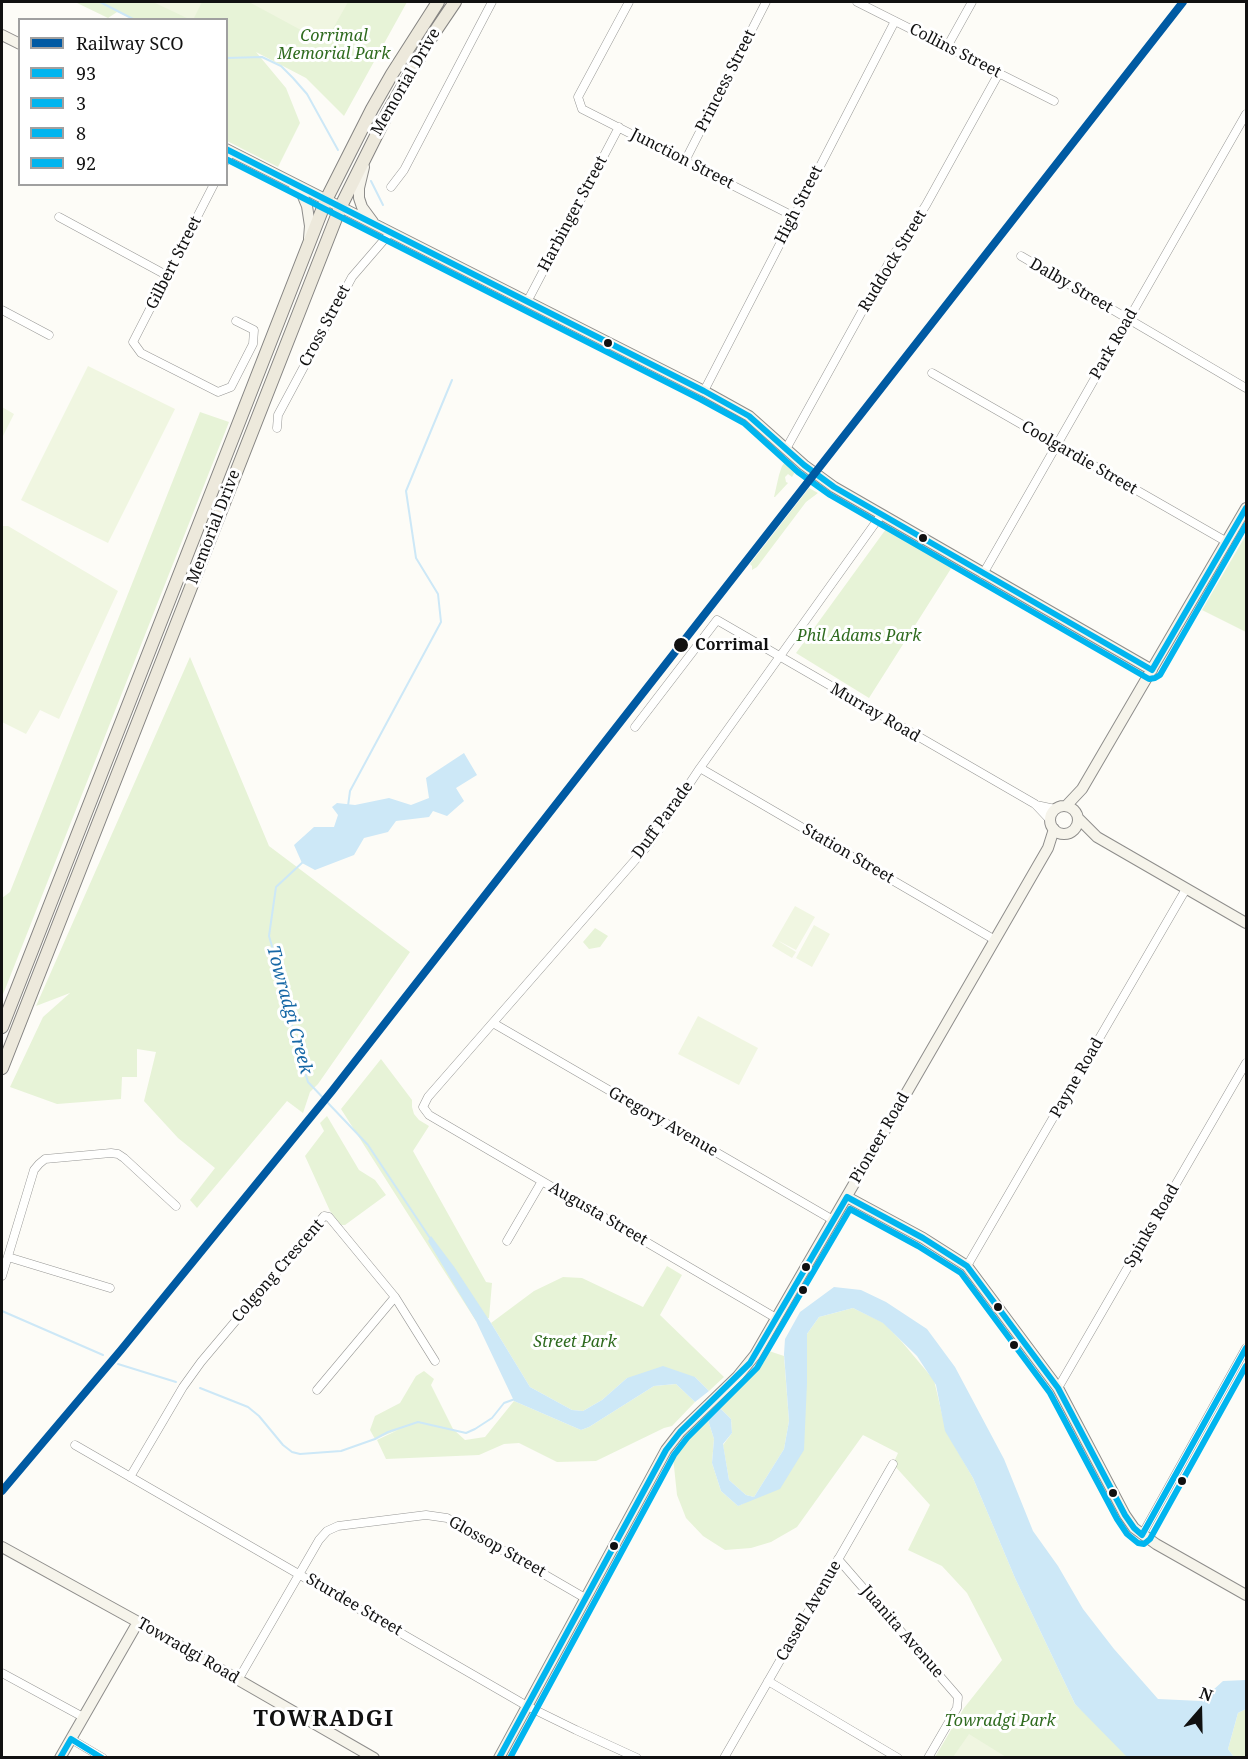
<!DOCTYPE html>
<html>
<head>
<meta charset="utf-8">
<style>
	body { margin:0 }
	#map { position:relative; width:1248px; height:1759px; overflow:hidden; background:#fdfcf7; font-family:"Noto Serif",serif }
	canvas { display:block }
	.frame { position:absolute; inset:0; border:3px solid #111; pointer-events:none }
	.legend { position:absolute; left:18px; top:18px; width:210px; height:168px; box-sizing:border-box; background:#fff; border:2px solid #a0a0a0; margin:0; padding:8px 10px; list-style:none; font-size:18px; color:#111 }
	.legend li { display:flex; align-items:center; gap:12px; height:30px }
	.legend b { width:30px; border:2px solid #a0a0a0 }
	.north { position:absolute; left:1170px; top:1681px; width:60px; height:60px; -webkit-text-stroke:4px #fff; paint-order:stroke; rotate:20deg; font-size:16px; font-weight:700; line-height:24px; text-align:center; color:#111 }
	.north::after { content:''; display:block; margin:auto; width:21px; height:27px; background:#111; clip-path:polygon(50% 0,100% 100%,50% 72%,0 100%) }
</style>
</head>
<body>
<div id="map">
<canvas width="1248" height="1759"></canvas>
<div class="frame"></div>
<ul class="legend">
<li><b style="height:8px;background:#005aa3"></b>Railway SCO</li>
<li><b style="height:8px;background:#00b5ef"></b>93</li>
<li><b style="height:8px;background:#00b5ef"></b>3</li>
<li><b style="height:8px;background:#00b5ef"></b>8</li>
<li><b style="height:8px;background:#00b5ef"></b>92</li>
</ul>
<div class="north">N</div>
</div>
<script>
const c = document.querySelector('canvas').getContext('2d');
c.lineJoin = 'round';
function fill(path, color) {
  c.fillStyle = color;
  c.fill(path, 'evenodd');
}
function toPath(rows) {
  const path = new Path2D();
  for (const r of rows) {
    if (r.length === 3) {
      path.moveTo(r[0] + r[2], r[1]);
      path.arc(r[0], r[1], r[2], 0, 2 * Math.PI);
      continue;
    }
    path.moveTo(r[0], r[1]);
    for (let i = 2; i < r.length; i += 2) path.lineTo(r[i], r[i + 1]);
  }
  return path;
}
function stroke(path, color, width, dash) {
  c.strokeStyle = color;
  c.lineWidth = width;
  c.lineCap = dash ? 'butt' : 'round';
  c.setLineDash(dash || []);
  c.stroke(path);
}
function drawText(font, color, halo, rows, align = 'center') {
  c.font = font + ' "Noto Serif",serif';
  c.lineWidth = 6;
  c.setLineDash([]);
  c.textBaseline = 'middle';
  c.strokeStyle = halo;
  c.fillStyle = color;
  for (const [text, x, y, turn = 0] of rows) {
    c.save();
    c.translate(x, y);
    c.rotate((+turn || 0) * Math.PI / 180);
    c.textAlign = isNaN(turn) ? turn : align;
    if (halo) c.strokeText(text, 0, 0);
    c.fillText(text, 0, 0);
    c.restore();
  }
}
fill(toPath([
	[75,2,407,2,344,116,306,78,256,52,286,88,300,123,278,167,227,141,226,20,134,19,117,12,108,18],
	[200,412,229,422,2,997,2,898,10,892],
	[785,462,795,472,792,477,788,474,785,477,786,482,788,483,775,497,774,497,779,475,782,466],
	[809,488,818,493,806,502,757,567,752,570,752,566,750,564],
	[886,529,952,567,869,698,796,653],
	[1246,535,1246,632,1202,610],
	[190,657,269,846,410,952,318,1084,310,1092,303,1113,287,1101,197,1208,190,1200,215,1168,178,1138,144,1101,156,1052,137,1049,137,1077,122,1077,121,1099,57,1104,10,1087,43,1017,70,993,36,1006],
	[595,928,608,936,600,947,589,949,583,942],
	[381,1059,412,1100,412,1107,414,1114,419,1120,429,1126,413,1151,486,1282,492,1283,489,1318,476,1321,341,1109],
	[327,1116,359,1170,375,1180,386,1195,345,1225,341,1225,330,1211,305,1156,324,1131,320,1123],
	[667,1266,682,1275,660,1315,724,1377,709,1391,695,1377,627,1378,602,1400,583,1411,572,1410,530,1387,491,1323,534,1291,563,1277,582,1278,643,1307],
	[853,1308,884,1323,902,1342,934,1380,946,1431,973,1478,1015,1578,1075,1704,1133,1757,935,1757,964,1708,1002,1660,967,1593,942,1566,908,1550,930,1505,893,1464,898,1453,863,1435,797,1527,771,1542,751,1548,725,1550,703,1536,686,1518,677,1495,673,1457,694,1430,701,1427,708,1420,714,1439,712,1463,721,1491,738,1506,756,1497,805,1416,807,1334,819,1317],
	[769,1351,784,1356,789,1421,784,1449,754,1497,746,1495,729,1480,723,1445,732,1433,731,1419,720,1408,763,1363],
	[424,1371,434,1379,431,1385,453,1429,465,1440,485,1437,514,1401,581,1430,589,1427,654,1386,676,1384,695,1402,672,1426,664,1428,596,1461,557,1462,519,1443,504,1444,479,1455,386,1459,377,1440,398,1430,375,1439,370,1430,375,1416,400,1403,416,1376],
	[1246,1709,1246,1757,1234,1757,1228,1749,1238,1713]
]), '#e7f3d7');
fill(toPath([
	[153,2,202,2,193,20,189,19],
	[249,2,348,2,325,43],
	[88,366,175,409,108,543,21,500],
	[2,407,14,414,2,438],
	[2,526,8,526,118,591,59,719,40,710,26,734,2,722],
	[795,906,815,917,796,950,777,940,796,952,792,958,772,946],
	[814,925,830,934,812,967,796,958],
	[698,1016,758,1048,739,1085,678,1054],
	[969,1734,1006,1757,953,1757]
]), '#f0f6e1');
fill(toPath([
	[464,753,477,775,456,788,464,801,447,816,433,811,429,817,396,821,388,832,364,838,354,855,315,870,302,863,294,845,314,827,334,827,338,815,332,807,337,803,355,805,389,798,411,805,429,798,426,778],
	[431,1236,455,1268,491,1323,530,1387,572,1410,583,1411,602,1400,627,1378,663,1366,695,1377,709,1391,695,1402,676,1384,654,1386,589,1427,581,1430,514,1401,476,1321,428,1241],
	[834,1287,861,1290,886,1302,927,1329,955,1367,1004,1459,1033,1531,1058,1566,1083,1609,1114,1649,1158,1699,1201,1701,1223,1681,1246,1680,1246,1709,1238,1713,1228,1749,1234,1757,1127,1757,1075,1704,1015,1578,973,1478,945,1431,936,1385,917,1356,883,1323,853,1308,819,1317,807,1334,807,1383,804,1450,780,1489,738,1506,721,1491,712,1463,714,1439,708,1420,720,1408,731,1419,732,1433,723,1444,729,1480,746,1495,754,1497,784,1449,789,1421,784,1354,785,1339,800,1312]
]), '#cde8f7');
stroke(toPath([
	[100,2,135,20],
	[226,58,262,57,281,66,293,78,307,94,338,150],
	[371,181,383,205],
	[348,806,350,791,441,622,438,594,416,558,406,491,452,380],
	[304,861,276,887,269,936,283,984,296,1044,308,1082,368,1145,430,1238],
	[2,1311,103,1355],
	[118,1364,176,1382],
	[200,1388,248,1407,259,1416,283,1445,292,1452,300,1454,341,1451,375,1439,388,1432,418,1422,466,1433,475,1429,492,1418,504,1403,515,1399]
]), '#cde8f7', 2);
const street = toPath([
	[629,2,578,97,582,109,793,216],
	[857,2,1054,101],
	[947,47,972,2],
	[226,161,231,152],
	[685,161,766,2],
	[214,184,133,342,141,353,218,392,231,387,253,344,254,330,236,321],
	[391,187,404,170,492,2],
	[59,217,168,276],
	[1021,256,1246,388],
	[527,302,619,127],
	[2,310,49,335],
	[932,373,1227,542],
	[704,391,895,21],
	[277,428,278,415,352,277,390,233],
	[786,449,891,259,926,205,999,73],
	[983,574,1246,114],
	[635,727,717,620,1035,804,1050,820],
	[700,768,995,940],
	[1036,805,1055,809],
	[493,1023,833,1220],
	[507,1241,542,1181],
	[8,1257,110,1288],
	[967,1266,1186,889],
	[2,1276,34,1170,39,1164,45,1159,111,1153,118,1154,124,1158,176,1206],
	[776,1318,429,1115,423,1107,428,1097,650,843,700,768,881,515],
	[1058,1388,1246,1063],
	[317,1390,395,1297],
	[75,1445,527,1706,576,1730,637,1758],
	[130,1477,183,1387,201,1362,324,1216,329,1217,395,1297,435,1361],
	[1142,1535,1246,1348],
	[838,1559,958,1697,957,1708,928,1758],
	[2,1673,83,1717],
	[238,1680,319,1540,327,1531,338,1526,426,1515,447,1518,585,1598],
	[768,1681,898,1758],
	[71,1739,103,1758],
	[724,1758,893,1464]
]);
const secondary = toPath([
	[2,35,20,44],
	[226,149,704,391,749,416,804,465,834,487,1152,670],
	[364,167,359,188,359,198,362,207,373,222],
	[294,186,302,194,307,206,310,226,309,238],
	[1064,820,14],
	[1066,806,1082,789,1246,508],
	[1079,819,1097,837,1246,923],
	[847,1197,923,1238,967,1266,1058,1388,1125,1515,1134,1528,1156,1544,1246,1595],
	[2,1547,138,1622,374,1758],
	[60,1758,138,1622],
	[499,1758,666,1450,680,1432,738,1376,755,1355,1048,848,1054,829]
]);
const primary = toPath([
	[2,1027,326,200,372,109,392,74,438,2],
	[2,1068,340,208,388,112,432,36,455,2]
]);
stroke(street, '#979795', 9);
stroke(secondary, '#8e8d8b', 12);
stroke(primary, '#858482', 14);
stroke(street, '#fffffe', 8);
stroke(secondary, '#f6f4eb', 10);
stroke(primary, '#ede9dc', 12);
stroke(toPath([
	[226,149,704,391,749,416,804,465,834,487,1152,670],
	[1152,670,1246,508]
]), '#00b5ef', 6);
stroke(toPath([
	[60,1758,71,1739,102,1758],
	[499,1758,666,1450,680,1432,750,1363,847,1197,923,1238,967,1266,1058,1388,1125,1515,1134,1528,1142,1535,1246,1348]
]), '#00b5ef', 6);
stroke(toPath([
	[510,1758,674,1455,687,1438,757,1368,850,1209,918,1246,961,1273,1050,1393,1117,1519,1127,1534,1138,1543,1144,1544,1150,1539,1246,1366]
]), '#00b5ef', 6);
stroke(toPath([
	[226,159,700,399,744,423,798,472,830,495,1149,679,1155,678,1160,675,1246,525]
]), '#00b5ef', 6);
stroke(toPath([
	[2,1491,121,1350,332,1091,1183,2]
]), '#005aa3', 8);
for (const [x, y, r, color] of [
	[608,343,5,"#111"],
	[923,538,5,"#111"],
	[681,645,8,"#111"],
	[806,1267,5,"#111"],
	[803,1290,5,"#111"],
	[998,1307,5,"#111"],
	[1014,1345,5,"#111"],
	[1182,1481,5,"#111"],
	[1113,1493,5,"#111"],
	[614,1546,5,"#111"]
]) {
  const dot = new Path2D();
  dot.arc(x, y, r, 0, 2 * Math.PI);
  c.fillStyle = color;
  c.fill(dot);
  stroke(dot, '#fff', 2);
}
drawText('italic 16px', '#2f6b1f', '#fff', [
	["Corrimal",334,36],
	["Memorial Park",334,54],
	["Phil Adams Park",859,636],
	["Street Park",575,1342],
	["Towradgi Park",1000,1721]
]);
drawText('16px', '#111', '#fff', [
	["Collins Street",955,51,27],
	["Princess Street",726,81,-63],
	["Memorial Drive",406,82,-60],
	["Junction Street",682,159,27],
	["High Street",799,205,-63],
	["Harbinger Street",573,214,-62],
	["Ruddock Street",893,261,-59],
	["Gilbert Street",174,263,-63],
	["Dalby Street",1071,286,30],
	["Cross Street",325,326,-62],
	["Park Road",1114,344,-60],
	["Coolgardie Street",1079,458,30],
	["Memorial Drive",214,527,-69],
	["Murray Road",875,713,30],
	["Duff Parade",663,820,-54],
	["Station Street",848,854,30],
	["Payne Road",1077,1078,-60],
	["Gregory Avenue",663,1122,30],
	["Pioneer Road",880,1138,-60],
	["Augusta Street",598,1214,30],
	["Spinks Road",1152,1226,-60],
	["Colgong Crescent",278,1271,-49],
	["Glossop Street",497,1547,29],
	["Sturdee Street",354,1605,30],
	["Cassell Avenue",809,1611,-60],
	["Juanita Avenue",902,1632,49],
	["Towradgi Road",188,1651,30]
]);
drawText('bold 16px', '#111', '#fff', [
	["Corrimal",695,645]
], 'left');
drawText('italic 18px', '#1768a6', '#fff', [
	["Towradgi Creek",289,1010,75]
]);
c.letterSpacing = '1.5px';
drawText('bold 22px', '#111', '#fff', [
	["TOWRADGI",324,1720]
]);
c.letterSpacing = '0px';
</script>
</body>
</html>
